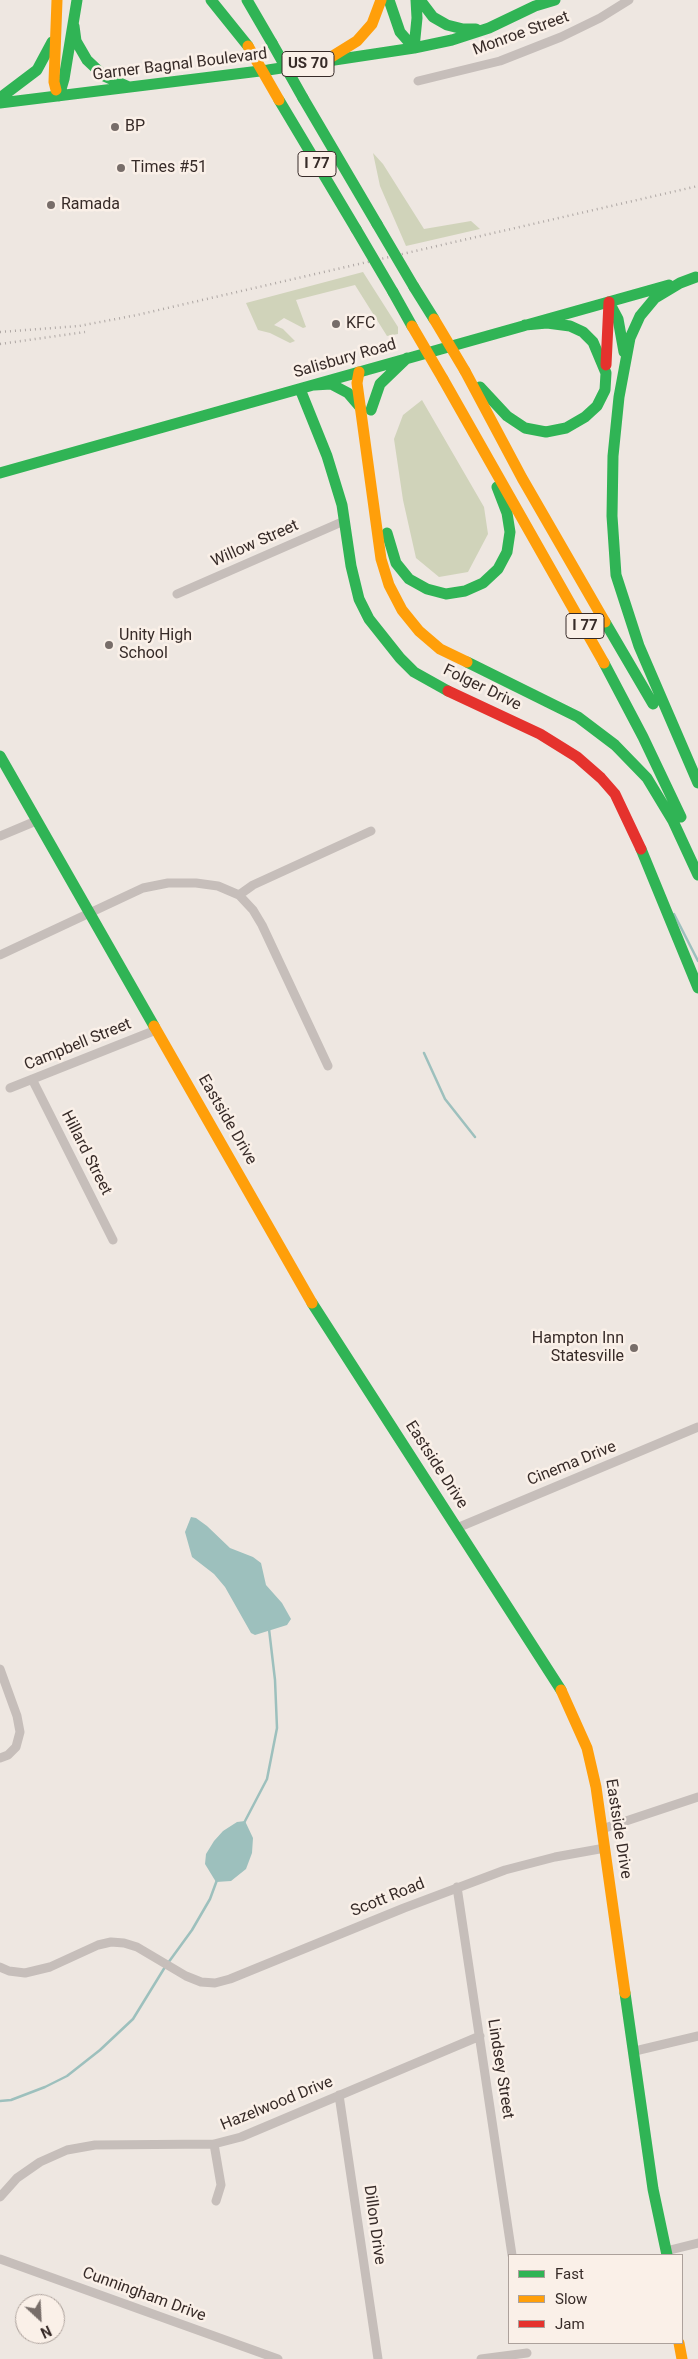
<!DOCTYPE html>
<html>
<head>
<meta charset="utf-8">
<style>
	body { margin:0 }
	#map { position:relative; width:698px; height:2359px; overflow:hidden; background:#eee7e1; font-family:Roboto,sans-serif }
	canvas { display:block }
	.legend { position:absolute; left:508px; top:2254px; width:175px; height:90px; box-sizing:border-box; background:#faf0e8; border:1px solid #aca19b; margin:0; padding:6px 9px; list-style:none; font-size:15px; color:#372b28 }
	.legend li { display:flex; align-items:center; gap:10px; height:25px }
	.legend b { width:25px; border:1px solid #aca19b }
	.north { position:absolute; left:15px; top:2294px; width:50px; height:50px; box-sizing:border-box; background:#faf0e8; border:1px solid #aca19b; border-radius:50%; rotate:155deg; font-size:14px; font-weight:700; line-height:20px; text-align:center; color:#372b28 }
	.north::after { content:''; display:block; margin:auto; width:18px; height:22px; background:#776d69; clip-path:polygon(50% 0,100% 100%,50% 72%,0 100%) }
</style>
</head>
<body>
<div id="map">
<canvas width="698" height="2359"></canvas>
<ul class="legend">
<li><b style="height:6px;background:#30b455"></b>Fast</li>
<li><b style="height:6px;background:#ff9f0a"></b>Slow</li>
<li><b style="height:6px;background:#e5322d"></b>Jam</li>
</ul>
<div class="north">N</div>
</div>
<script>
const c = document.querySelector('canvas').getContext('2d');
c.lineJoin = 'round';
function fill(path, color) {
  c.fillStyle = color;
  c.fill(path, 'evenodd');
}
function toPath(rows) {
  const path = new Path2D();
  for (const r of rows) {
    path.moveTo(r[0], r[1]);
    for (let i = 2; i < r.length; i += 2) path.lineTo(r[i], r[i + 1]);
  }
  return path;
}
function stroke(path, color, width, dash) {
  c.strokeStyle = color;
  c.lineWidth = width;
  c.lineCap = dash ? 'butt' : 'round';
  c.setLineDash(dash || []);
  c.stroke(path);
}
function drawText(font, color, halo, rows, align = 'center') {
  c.font = font + ' Roboto,sans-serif';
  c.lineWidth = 5;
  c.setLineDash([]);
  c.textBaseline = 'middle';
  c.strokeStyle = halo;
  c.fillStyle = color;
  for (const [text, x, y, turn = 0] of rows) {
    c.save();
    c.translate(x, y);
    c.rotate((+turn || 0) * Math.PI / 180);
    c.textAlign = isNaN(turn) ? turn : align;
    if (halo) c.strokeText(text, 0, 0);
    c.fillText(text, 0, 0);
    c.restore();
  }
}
fill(toPath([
	[373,153,383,164,424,229,471,221,480,229,406,246,380,186],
	[363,272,398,327,398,334,387,336,355,285,296,300,306,327,303,328,284,318,274,325,283,329,295,341,290,343,270,333,258,330,246,303],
	[422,400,484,507,488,534,468,572,439,577,416,558,403,500,394,439,403,415]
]), '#d0d3ba');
fill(toPath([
	[191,1517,196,1518,207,1526,230,1548,253,1557,261,1563,266,1585,282,1603,291,1619,287,1625,255,1635,251,1633,225,1587,214,1574,192,1557,185,1532],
	[245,1821,253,1838,252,1853,246,1869,231,1881,216,1882,205,1864,206,1854,214,1841,223,1831,237,1822]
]), '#9dc0bd');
stroke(toPath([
	[674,914,698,961],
	[424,1053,445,1099,475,1137],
	[244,1823,267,1779,277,1728,275,1680,269,1629],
	[168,1963,192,1930,210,1899,217,1880],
	[0,2101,11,2100,45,2087,67,2076,100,2050,133,2019,165,1967]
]), '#9dc0bd', 2.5);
stroke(toPath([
	[418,81,500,61,561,37,600,18,629,0],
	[177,594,344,521],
	[0,836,36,821],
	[239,895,253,910,262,925,328,1066],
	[0,955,143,888,168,883,196,883,218,886,239,895,253,885,371,831],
	[32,1079,113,1240],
	[10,1088,156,1030],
	[457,1528,698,1427],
	[0,1669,17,1716,20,1732,16,1747,8,1755,0,1758],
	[602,1829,698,1797],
	[457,1887,512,2255],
	[0,1967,9,1971,25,1973,50,1967,98,1945,111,1942,124,1943,137,1947,186,1976,201,1982,215,1983,230,1979,404,1908,505,1870,555,1857,605,1848],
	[635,2051,698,2036],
	[339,2095,378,2359],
	[214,2144,221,2185,216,2201],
	[0,2197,17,2178,40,2162,67,2150,95,2145,214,2144,241,2137,480,2036],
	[666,2251,698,2243],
	[0,2259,278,2359],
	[481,2359,527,2353]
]), '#c6beba', 9);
stroke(toPath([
	[211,0,248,46],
	[247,0,272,43],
	[389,0,400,32,414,48],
	[420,0,433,17,447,25,463,29,476,29],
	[74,26,76,41,87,60,104,76,129,87],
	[414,48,417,18,416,0],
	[59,96,64,79,77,0],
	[0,98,37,70,52,42],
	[303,98,377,224],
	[279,100,356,229],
	[0,103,268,70,414,48,452,40,489,28,535,6,555,0],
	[696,277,680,283,655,298,640,316,630,338,619,397,613,456,612,516,616,575,639,646,698,783],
	[414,287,434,319],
	[393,292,412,326],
	[609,302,618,319,624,352],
	[314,385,331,384,348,393,360,407],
	[480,387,507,416,525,428,546,432,566,428,585,417,597,406,605,390,606,373,593,342,583,332,570,326,547,323,525,325],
	[300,389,327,456,342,505,351,566,359,599,369,619,400,658,414,672,448,691],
	[371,410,380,384,407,358],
	[0,473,669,285],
	[387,533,396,563,409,579,427,589,446,594,465,591,483,583,498,569,507,552,510,532,507,513,497,487],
	[605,622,653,704],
	[467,662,578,717,615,745,647,778,673,821,698,875],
	[604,663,643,737,681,817],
	[0,756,154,1026],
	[641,849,698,988],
	[312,1303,561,1690],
	[625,1993,653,2189,667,2255]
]), '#30b455', 11);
stroke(toPath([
	[328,59,357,41,372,24,381,0],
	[56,90,54,82,57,0],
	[465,371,522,478,605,622],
	[359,372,357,383,381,559,389,585,402,610,419,631,440,649,467,662],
	[443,379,604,663],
	[154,1026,312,1303],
	[561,1690,587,1748,596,1787,625,1993],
	[679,2343,682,2359]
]), '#ff9f0a', 11);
stroke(toPath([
	[606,365,609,302],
	[448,691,540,734,577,757,601,778,615,794,641,849]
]), '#e5322d', 11);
stroke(toPath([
	[0,332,79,326,137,315,698,186],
	[0,344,85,332]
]), '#aea7a4', 2.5, [1, 4]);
stroke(toPath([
	[272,43,303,98],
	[377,224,414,287],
	[356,229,393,292]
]), '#30b455', 11);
stroke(toPath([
	[248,46,279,100],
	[434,319,465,371],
	[412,326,443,379]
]), '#ff9f0a', 11);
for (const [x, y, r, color] of [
	[115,127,5,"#776d69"],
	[121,168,5,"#776d69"],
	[51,205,5,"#776d69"],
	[336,324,5,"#776d69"],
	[109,645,5,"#776d69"],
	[634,1348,5,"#776d69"]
]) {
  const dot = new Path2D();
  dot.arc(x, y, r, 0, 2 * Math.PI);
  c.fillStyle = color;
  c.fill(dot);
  stroke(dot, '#faf0e8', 2);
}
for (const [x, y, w] of [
	[308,64,52],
	[317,164,38],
	[585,626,38]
]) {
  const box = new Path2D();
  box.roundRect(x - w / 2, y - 12.5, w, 25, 4);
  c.fillStyle = '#faf0e8';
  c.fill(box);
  stroke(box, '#372b28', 1);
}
drawText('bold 15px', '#372b28', null, [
	["US 70",308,64],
	["I 77",317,164],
	["I 77",585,626]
]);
drawText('16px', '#372b28', '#faf0e8', [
	["Monroe Street",521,34,-20],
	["Garner Bagnal Boulevard",180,65,-7],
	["Salisbury Road",345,359,-16],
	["Willow Street",255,544,-24],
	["Folger Drive",482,688,26],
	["Campbell Street",78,1045,-22],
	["Eastside Drive",227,1120,60],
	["Hillard Street",86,1153,63],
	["Cinema Drive",572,1464,-22],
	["Eastside Drive",436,1465,57],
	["Eastside Drive",618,1829,81],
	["Scott Road",388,1898,-22],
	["Lindsey Street",500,2069,81],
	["Hazelwood Drive",277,2104,-22],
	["Dillon Drive",374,2225,82],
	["Cunningham Drive",144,2295,20]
]);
drawText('16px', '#372b28', '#faf0e8', [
	["BP",125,127],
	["Times #51",131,168],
	["Ramada",61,205],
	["KFC",346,324],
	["Unity High",119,636],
	["School",119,654],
	["Hampton Inn",624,1339,"right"],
	["Statesville",624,1357,"right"]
], 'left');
</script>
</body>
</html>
